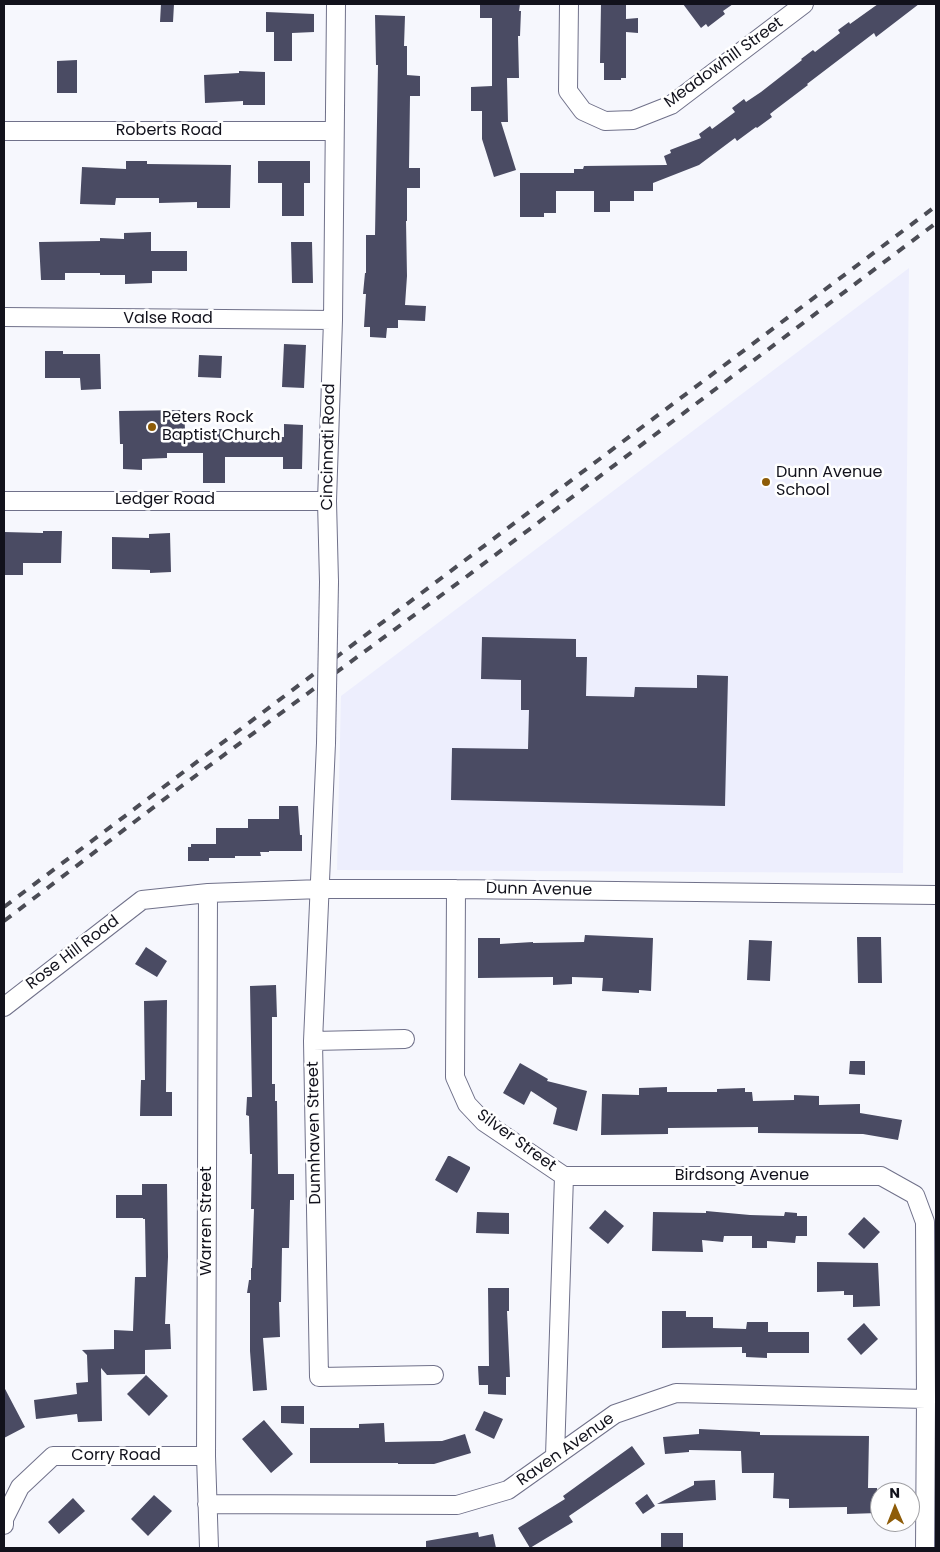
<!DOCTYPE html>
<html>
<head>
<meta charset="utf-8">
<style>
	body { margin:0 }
	#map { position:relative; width:940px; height:1552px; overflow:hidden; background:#f6f7fd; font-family:Poppins,sans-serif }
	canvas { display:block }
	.frame { position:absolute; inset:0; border:5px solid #12121c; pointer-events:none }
	.north { position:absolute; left:870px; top:1482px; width:50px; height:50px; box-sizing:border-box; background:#fff; border:1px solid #a0a0a4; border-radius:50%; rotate:359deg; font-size:14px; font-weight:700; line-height:20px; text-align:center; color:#12121c }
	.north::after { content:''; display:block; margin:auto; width:18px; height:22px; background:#8e5c08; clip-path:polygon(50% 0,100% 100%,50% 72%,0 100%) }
</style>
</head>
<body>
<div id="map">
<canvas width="940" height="1552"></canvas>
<div class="frame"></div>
<div class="north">N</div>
</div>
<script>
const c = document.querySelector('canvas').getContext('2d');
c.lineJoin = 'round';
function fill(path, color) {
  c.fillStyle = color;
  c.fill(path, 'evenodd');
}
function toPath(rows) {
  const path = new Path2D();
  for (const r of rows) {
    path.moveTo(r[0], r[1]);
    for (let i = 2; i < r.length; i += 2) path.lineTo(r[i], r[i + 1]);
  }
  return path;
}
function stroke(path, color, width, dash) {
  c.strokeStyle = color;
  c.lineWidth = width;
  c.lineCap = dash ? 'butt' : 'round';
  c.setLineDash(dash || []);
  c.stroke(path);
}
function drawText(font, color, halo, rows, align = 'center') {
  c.font = font + ' Poppins,sans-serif';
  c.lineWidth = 5;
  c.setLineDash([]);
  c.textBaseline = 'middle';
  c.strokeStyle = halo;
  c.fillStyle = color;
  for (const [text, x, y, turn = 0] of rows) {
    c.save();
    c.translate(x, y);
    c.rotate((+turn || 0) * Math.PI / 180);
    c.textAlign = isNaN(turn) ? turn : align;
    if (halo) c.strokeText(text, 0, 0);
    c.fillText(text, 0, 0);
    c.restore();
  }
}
fill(toPath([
	[909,268,903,873,337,870,341,696]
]), '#edeefd');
fill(toPath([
	[161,4,174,4,173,22,160,22],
	[480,4,520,4,519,11,521,11,520,36,518,36,519,78,507,78,508,122,501,122,516,170,494,177,482,139,482,111,471,111,471,87,492,86,492,18,480,18],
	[601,4,626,4,626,19,638,18,638,33,626,32,626,78,621,78,621,80,604,80,604,63,600,63],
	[683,4,733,4,723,11,725,14,708,27,706,24,701,28],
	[878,4,919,4,876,37,874,33,807,84,808,85,775,110,770,114,772,117,757,128,756,127,737,141,735,138,699,165,653,183,653,191,634,191,634,201,610,201,610,212,594,212,594,191,556,191,556,213,544,213,544,217,520,217,520,173,574,173,574,169,583,169,584,166,667,165,664,156,671,153,670,150,701,138,699,134,710,126,712,129,735,112,732,108,744,99,746,102,761,92,802,60,801,59,813,50,815,52,840,33,838,30,849,22,850,24],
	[266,12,314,14,314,32,292,33,292,61,274,61,274,32,266,32],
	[375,15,405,16,404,46,407,46,407,75,420,76,420,96,410,96,409,168,420,168,420,188,407,188,407,221,406,221,407,276,405,305,426,306,425,321,398,320,398,328,387,328,386,338,370,337,370,327,364,327,366,294,363,294,365,273,366,273,366,235,375,235,378,65,376,65],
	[77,60,77,93,57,93,57,61],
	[239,71,265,72,265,105,243,105,243,101,205,103,204,75,239,73],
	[126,161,147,161,147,164,231,165,230,208,197,208,197,202,159,203,159,198,116,198,115,205,80,204,82,167,126,169],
	[258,161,310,161,310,183,304,183,304,216,282,216,282,183,258,183],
	[151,232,151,251,187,251,187,271,152,271,152,283,125,284,125,275,100,275,100,273,65,273,65,280,41,280,39,242,100,241,100,238,124,239,124,233],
	[291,242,312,242,313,283,292,283],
	[284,344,306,345,304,388,282,387],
	[45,351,63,351,63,354,100,354,101,389,81,390,80,378,45,378],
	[199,355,222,356,221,378,198,377],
	[184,410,185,430,224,429,224,438,284,437,284,424,303,425,302,469,283,469,283,457,225,457,225,483,203,483,203,453,167,453,167,458,142,459,142,470,123,469,123,444,120,444,119,411],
	[43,531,62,531,61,563,23,563,23,575,4,575,4,532,43,533],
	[170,533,171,572,150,573,150,570,112,569,112,537,149,538,149,534],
	[482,637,576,639,576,657,587,657,586,696,634,697,635,687,697,688,697,675,728,676,725,806,451,800,452,748,528,749,529,710,521,710,521,680,481,679],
	[279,806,298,806,300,835,302,835,302,851,269,851,269,852,260,852,261,856,235,856,235,858,209,858,209,861,188,861,188,847,191,847,191,844,216,844,216,828,248,828,248,819,279,819],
	[585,935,653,938,651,991,639,990,639,993,602,991,603,978,572,977,572,984,553,985,553,977,478,978,478,938,500,938,500,944,533,942,533,943,584,942],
	[857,937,881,937,882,983,858,983],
	[749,940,772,941,770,981,747,980],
	[146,947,167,961,157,977,135,964],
	[276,985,277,1017,272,1017,272,1084,275,1084,275,1101,277,1101,278,1174,294,1174,294,1200,290,1200,289,1248,282,1248,281,1302,279,1302,280,1337,263,1338,267,1390,253,1391,250,1351,250,1293,247,1293,249,1280,251,1280,251,1268,252,1268,254,1209,251,1209,252,1154,250,1154,249,1116,246,1115,247,1097,252,1097,250,986],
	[167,1000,166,1092,172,1092,172,1116,140,1116,141,1080,145,1080,144,1001],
	[850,1061,865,1061,865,1075,849,1074],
	[520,1063,548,1079,547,1081,587,1091,577,1131,553,1124,557,1108,531,1091,524,1105,503,1093],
	[667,1087,667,1092,717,1092,717,1089,745,1088,745,1092,752,1092,753,1101,794,1100,794,1095,819,1096,819,1105,860,1104,860,1113,902,1120,898,1140,863,1134,758,1133,758,1127,668,1128,668,1134,601,1135,602,1094,639,1095,639,1088],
	[448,1156,450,1156,470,1167,470,1169,457,1193,435,1180],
	[142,1184,167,1184,168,1257,165,1324,170,1324,171,1349,145,1350,145,1374,107,1375,101,1368,102,1421,78,1422,77,1414,36,1419,34,1400,77,1394,76,1383,88,1382,87,1355,82,1350,114,1349,114,1330,133,1331,135,1277,146,1277,145,1219,143,1219,143,1218,116,1218,116,1195,142,1195],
	[605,1210,624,1226,608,1244,589,1228],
	[706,1211,750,1215,784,1216,785,1212,797,1213,797,1216,807,1216,807,1236,796,1236,795,1243,767,1241,767,1248,752,1248,752,1236,724,1236,723,1242,702,1240,703,1252,652,1251,653,1212,706,1213],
	[477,1212,509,1213,509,1234,476,1233],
	[864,1217,880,1232,864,1249,848,1234],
	[817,1262,878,1263,880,1306,853,1307,853,1295,844,1295,844,1291,817,1292],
	[488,1288,509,1288,509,1311,507,1311,510,1377,506,1377,506,1395,488,1394,488,1385,479,1385,478,1366,489,1366],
	[662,1311,686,1311,686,1317,713,1317,713,1328,746,1329,747,1322,768,1322,768,1332,809,1332,809,1353,767,1353,767,1358,746,1357,746,1353,742,1353,742,1347,662,1348],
	[864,1323,878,1339,861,1355,847,1339],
	[146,1375,168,1396,149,1416,127,1394],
	[4,1387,25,1427,4,1438],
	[281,1406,304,1406,304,1424,281,1423],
	[484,1411,503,1419,494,1439,475,1430],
	[264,1420,293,1454,271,1473,242,1439],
	[384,1423,385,1442,442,1441,465,1434,471,1453,434,1464,398,1464,398,1463,310,1463,310,1428,359,1428,359,1424],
	[699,1429,760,1432,760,1435,869,1436,868,1488,877,1488,878,1513,847,1514,847,1507,789,1508,789,1499,773,1498,774,1473,742,1473,741,1451,689,1450,689,1452,665,1454,663,1437,699,1434],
	[632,1446,645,1464,569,1516,573,1522,530,1548,518,1528,565,1499,563,1496],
	[715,1480,716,1500,657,1504,694,1485,694,1481],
	[647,1494,655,1506,643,1514,635,1503],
	[154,1495,172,1511,148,1536,131,1519],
	[73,1498,85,1511,59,1534,48,1522],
	[478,1532,479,1537,493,1534,496,1548,426,1548,426,1541],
	[661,1533,683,1533,683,1548,661,1548]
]), '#4a4b63');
const minor = toPath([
	[569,4,568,91,583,111,605,121,633,120,671,105,804,4],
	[4,131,334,131],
	[4,317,333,320],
	[4,501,327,501],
	[329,582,327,501,333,320,336,4],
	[326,743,313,1041,319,1377,434,1375],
	[456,889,455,1077,467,1104,484,1122,564,1176],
	[208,893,206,1456,209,1548],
	[4,1007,142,900,208,893,321,889,456,889,936,895],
	[313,1041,405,1039],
	[564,1176,881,1176,915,1195,925,1222,926,1399,925,1548],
	[555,1456,564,1176],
	[207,1504,457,1505,508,1490,615,1414,676,1393,926,1399],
	[4,1525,4,1519,20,1487,53,1456,206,1456]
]);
stroke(minor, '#70718a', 20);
stroke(minor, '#fff', 18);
stroke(toPath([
	[4,907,936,206],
	[4,921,179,788,466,577,936,223]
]), '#4b4c55', 4, [9, 9]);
const minorBridge = toPath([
	[326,743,329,582]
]);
stroke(minorBridge, '#70718a', 20, []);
stroke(minorBridge, '#fff', 18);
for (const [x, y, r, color] of [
	[152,427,5,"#8e5c08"],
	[766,482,5,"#8e5c08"]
]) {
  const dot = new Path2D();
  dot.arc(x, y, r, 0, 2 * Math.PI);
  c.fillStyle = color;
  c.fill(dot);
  stroke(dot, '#fff', 2);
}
drawText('16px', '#12121c', '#fff', [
	["Meadowhill Street",724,63,-36],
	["Roberts Road",169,131],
	["Valse Road",168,319],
	["Cincinnati Road",329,447,-89],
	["Ledger Road",165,500],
	["Dunn Avenue",539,890,1],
	["Rose Hill Road",73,953,-37],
	["Dunnhaven Street",315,1133,-91],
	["Silver Street",516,1141,36],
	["Birdsong Avenue",742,1176],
	["Warren Street",207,1221,-90],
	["Raven Avenue",566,1450,-35],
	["Corry Road",116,1456]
]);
drawText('16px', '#12121c', '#fff', [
	["Peters Rock",162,418],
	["Baptist Church",162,436],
	["Dunn Avenue",776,473],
	["School",776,491]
], 'left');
</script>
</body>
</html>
